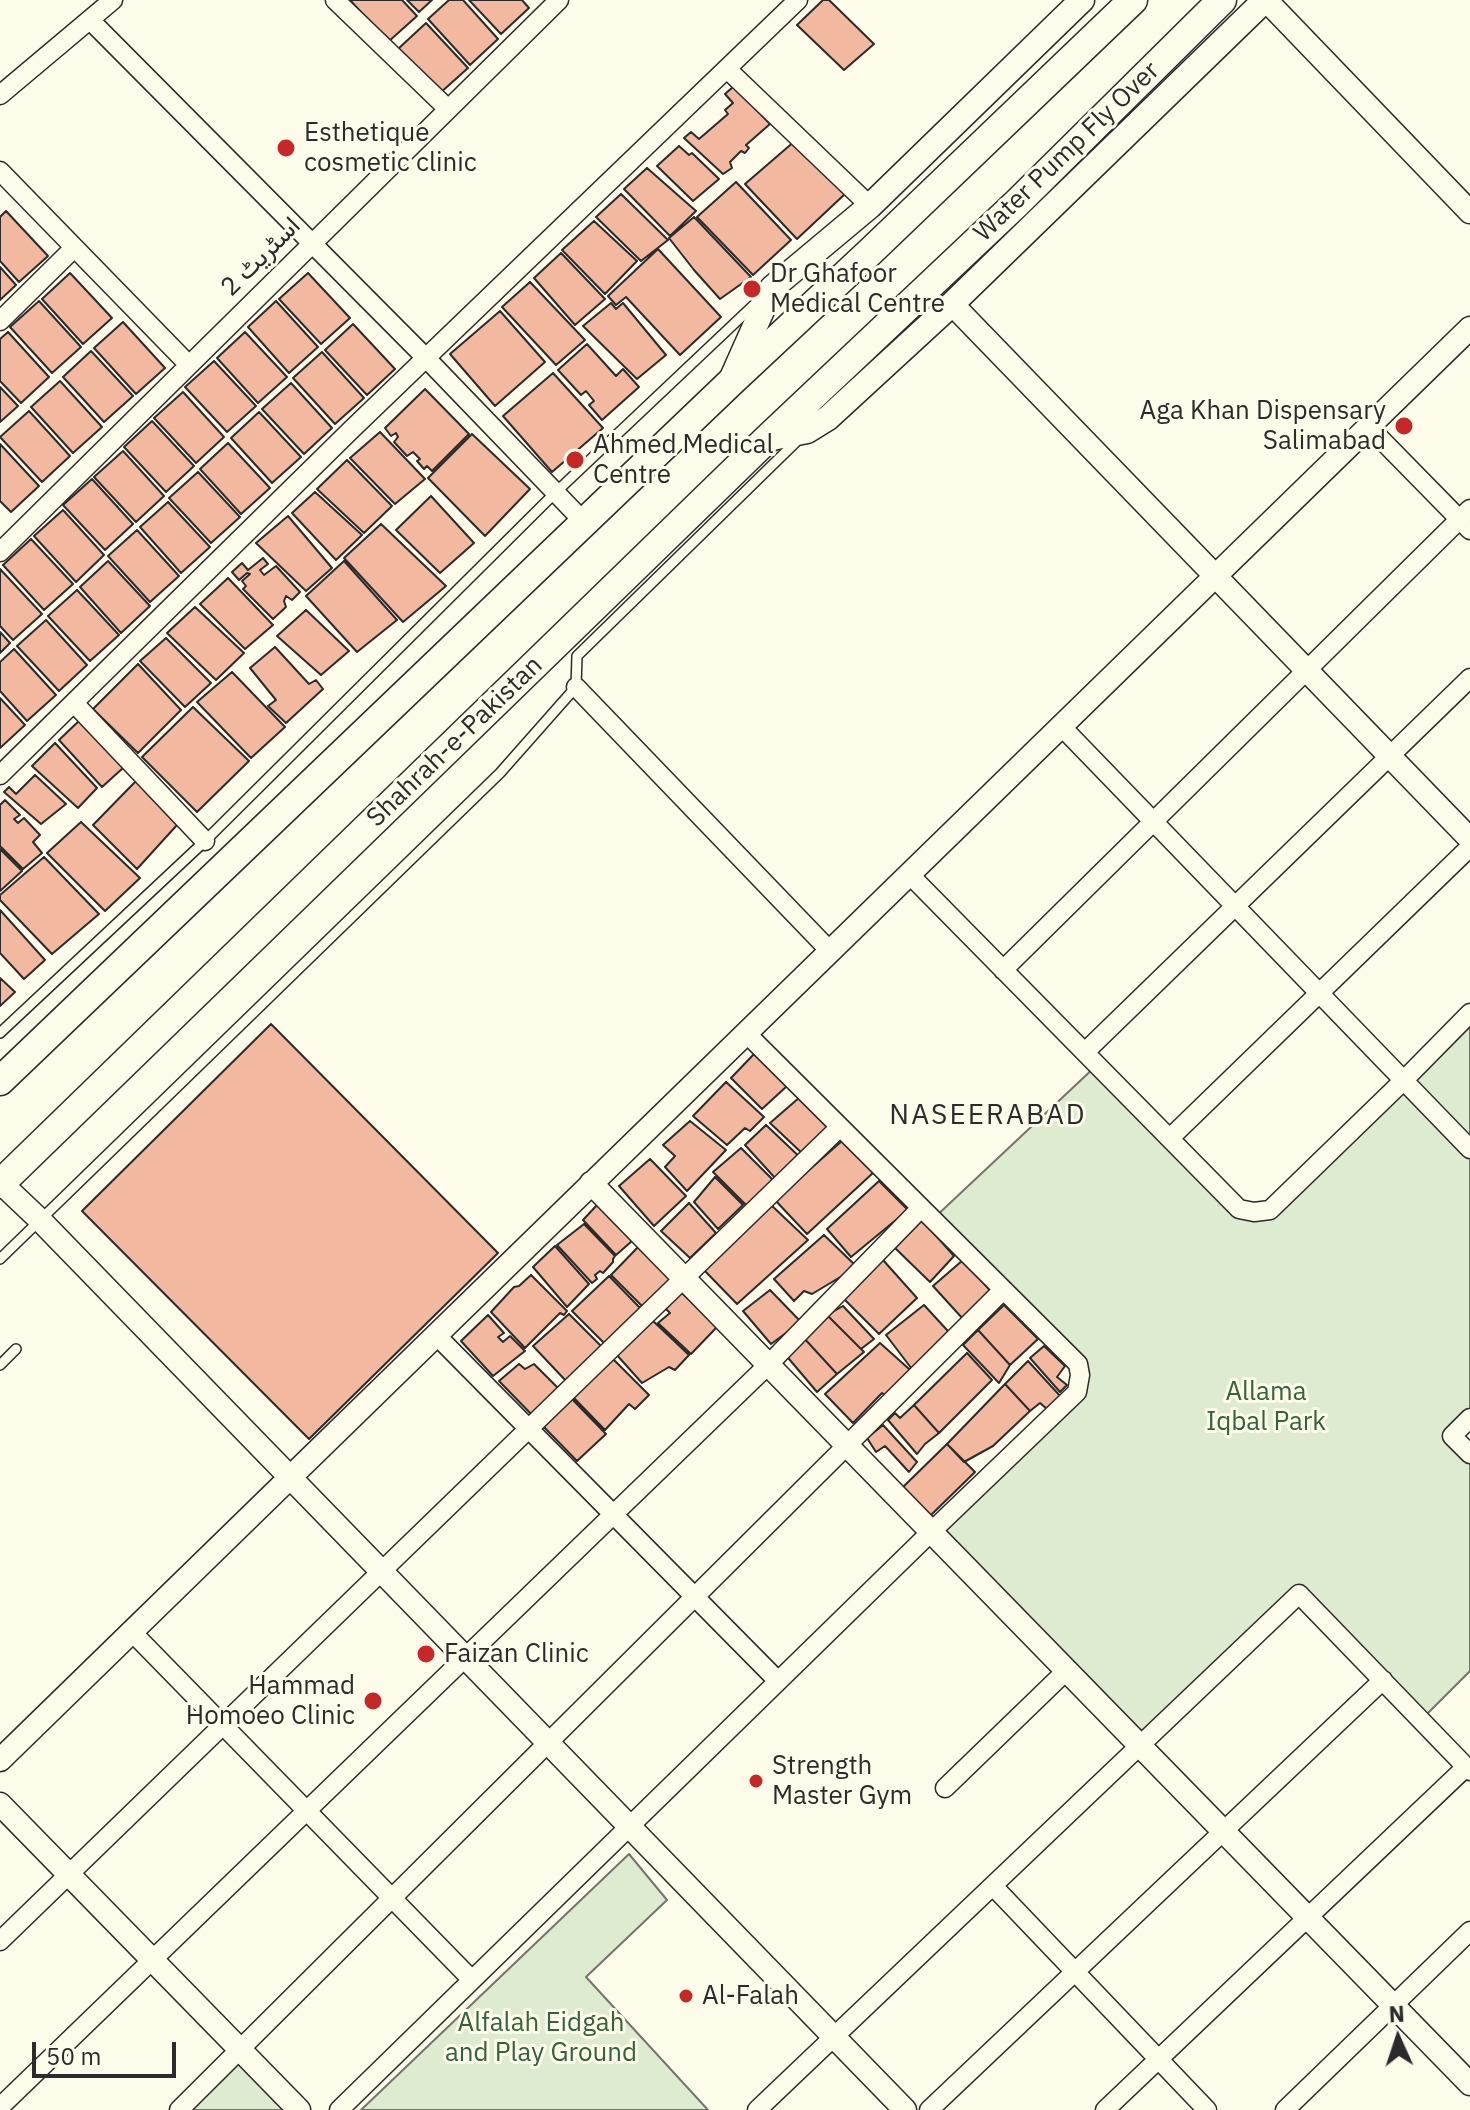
<!DOCTYPE html>
<html>
<head>
<meta charset="utf-8">
<style>
	body { margin:0 }
	#map { position:relative; width:1470px; height:2110px; overflow:hidden; background:#fdfbea; font-family:"IBM Plex Sans",sans-serif }
	canvas { display:block }
	.north { position:absolute; left:1358px; top:1998px; width:80px; height:80px; -webkit-text-stroke:6px #fdfbea; paint-order:stroke; rotate:357deg; font-size:22px; font-weight:700; line-height:32px; text-align:center; color:#2b2b2b }
	.north::after { content:''; display:block; margin:auto; width:28px; height:36px; background:#2b2b2b; clip-path:polygon(50% 0,100% 100%,50% 72%,0 100%) }
	.scale { position:absolute; left:32px; top:2042px; width:144px; height:36px; box-sizing:border-box; border:4px solid #2b2b2b; border-top:0; padding-left:10px; font-size:24px; line-height:28px; white-space:nowrap; color:#2b2b2b; -webkit-text-stroke:6px #fdfbea; paint-order:stroke }
</style>
</head>
<body>
<div id="map">
<canvas width="1470" height="2110"></canvas>
<div class="north">N</div>
<div class="scale">50 m</div>
</div>
<script>
const c = document.querySelector('canvas').getContext('2d');
c.lineJoin = 'round';
function fill(path, color) {
  c.fillStyle = color;
  c.fill(path, 'evenodd');
}
function toPath(rows) {
  const path = new Path2D();
  for (const r of rows) {
    path.moveTo(r[0], r[1]);
    for (let i = 2; i < r.length; i += 2) path.lineTo(r[i], r[i + 1]);
  }
  return path;
}
function stroke(path, color, width, dash) {
  c.strokeStyle = color;
  c.lineWidth = width;
  c.lineCap = dash ? 'butt' : 'round';
  c.setLineDash(dash || []);
  c.stroke(path);
}
function drawText(font, color, halo, rows, align = 'center') {
  c.font = font + ' "IBM Plex Sans",Vazirmatn,sans-serif';
  c.lineWidth = 6;
  c.setLineDash([]);
  c.textBaseline = 'middle';
  c.strokeStyle = halo;
  c.fillStyle = color;
  for (const [text, x, y, turn = 0] of rows) {
    c.save();
    c.translate(x, y);
    c.rotate((+turn || 0) * Math.PI / 180);
    c.textAlign = isNaN(turn) ? turn : align;
    if (halo) c.strokeText(text, 0, 0);
    c.fillText(text, 0, 0);
    c.restore();
  }
}
const green = toPath([
	[1470,1017,1470,1418,1452,1436,1470,1454,1470,1671,1421,1720,1299,1594,1140,1746,931,1532,1077,1392,1080,1375,933,1219,1097,1065,1239,1209,1270,1210,1470,1017],
	[629,1854,667,1900,586,1977,708,2110,361,2110,629,1854],
	[240,2050,299,2110,179,2110,240,2050]
]);
fill(green, '#deebd1');
stroke(green, '#74746e', 2);
const building = toPath([
	[350,0,402,0,417,16,388,42,350,0],
	[407,0,432,0,419,12,407,0],
	[449,0,463,0,498,39,470,65,428,19,449,0],
	[469,0,522,0,529,8,501,34,469,0],
	[823,0,829,0,874,44,844,70,797,25,823,0],
	[426,23,468,68,439,94,398,49,426,23],
	[734,86,770,124,746,145,749,148,745,153,741,151,730,162,732,168,723,174,684,138,691,132,699,139,728,114,725,110,733,103,725,94,734,86],
	[796,140,846,193,797,239,745,184,796,140],
	[679,146,689,155,692,153,719,179,693,201,657,166,679,146],
	[647,168,696,211,670,236,624,189,647,168],
	[736,182,791,240,753,275,697,217,736,182],
	[621,194,668,240,641,261,596,217,621,194],
	[6,211,48,256,19,282,0,261,0,217,6,211],
	[694,217,751,277,720,299,694,270,669,238,694,217],
	[594,221,637,261,605,294,562,250,594,221],
	[658,249,721,317,680,355,626,297,616,305,608,296,658,249],
	[561,253,605,299,575,325,534,278,561,253],
	[0,267,16,285,0,300,0,267],
	[70,273,112,318,83,344,42,299,70,273],
	[308,273,350,318,321,344,279,299,308,273],
	[530,282,585,340,556,365,502,307,530,282],
	[39,301,81,347,52,373,10,327,39,301],
	[276,301,318,347,289,373,248,327,276,301],
	[611,303,616,309,623,303,666,355,637,379,583,326,611,303],
	[500,311,545,362,495,406,450,354,500,311],
	[123,322,165,368,136,394,94,348,123,322],
	[353,324,395,369,367,395,325,350,353,324],
	[8,332,49,377,21,403,0,381,0,339,8,332],
	[245,332,287,377,258,403,217,358,245,332],
	[587,344,616,376,623,369,639,387,602,420,589,405,594,401,586,391,581,395,558,370,587,344],
	[91,351,133,396,104,422,63,377,91,351],
	[322,352,364,398,335,424,293,378,322,352],
	[214,361,256,406,227,432,185,387,214,361],
	[553,373,603,428,552,472,503,416,553,373],
	[60,381,102,427,73,453,31,407,60,381],
	[291,383,332,428,304,454,262,409,291,383],
	[0,387,18,406,0,422,0,387],
	[425,389,469,434,432,471,427,466,424,469,417,461,420,459,413,452,407,456,394,442,398,437,396,433,391,436,385,428,425,389],
	[183,392,224,437,196,463,154,418,183,392],
	[29,411,70,456,42,482,0,437,29,411],
	[259,412,301,457,272,483,231,438,259,412],
	[152,421,194,466,166,492,124,447,152,421],
	[380,432,425,479,395,504,350,458,380,432],
	[472,434,530,489,485,536,428,478,472,434],
	[228,443,270,488,241,514,200,469,228,443],
	[0,444,39,486,11,512,0,501,0,444],
	[123,451,164,496,136,522,94,477,123,451],
	[347,460,392,506,364,533,317,489,347,460],
	[198,472,240,517,211,543,169,498,198,472],
	[92,479,133,524,105,550,63,505,92,479],
	[315,492,362,535,336,560,292,513,315,492],
	[431,496,474,543,440,573,396,530,431,496],
	[168,502,210,547,181,573,140,527,168,502],
	[63,510,104,555,76,582,34,536,63,510],
	[288,516,332,568,306,591,256,543,288,516],
	[381,524,446,586,403,622,344,558,381,524],
	[137,530,179,576,150,602,108,556,137,530],
	[31,539,73,584,44,610,3,565,31,539],
	[263,558,268,564,260,570,264,575,276,566,300,592,292,600,286,596,284,601,286,607,273,619,243,589,246,586,242,581,250,574,247,573,239,580,232,572,242,563,248,570,263,558],
	[108,561,150,606,121,633,80,587,108,561],
	[344,561,397,620,357,652,306,596,344,561],
	[0,569,42,614,13,640,0,626,0,569],
	[228,578,273,625,245,649,200,604,228,578],
	[77,590,119,635,90,661,48,616,77,590],
	[195,607,244,653,216,680,167,633,195,607],
	[306,610,349,651,321,675,277,636,306,610],
	[46,620,87,665,59,691,17,646,46,620],
	[0,632,10,643,0,653,0,632],
	[166,638,211,683,185,707,140,661,166,638],
	[275,647,309,684,316,680,323,689,286,723,268,706,276,700,250,668,275,647],
	[14,649,56,695,27,721,0,691,0,662,14,649],
	[138,664,181,710,138,753,93,709,138,664],
	[232,672,285,727,251,758,197,702,232,672],
	[0,698,25,725,0,748,0,698],
	[193,707,249,761,197,812,142,757,193,707],
	[81,719,123,768,102,787,59,740,81,719],
	[55,743,97,788,78,808,32,766,55,743],
	[35,775,66,804,41,824,4,792,9,787,16,794,35,775],
	[136,781,177,825,137,869,93,825,136,781],
	[5,800,20,815,14,819,18,823,24,818,40,835,33,842,42,853,23,869,0,846,0,805,5,800],
	[81,822,140,878,105,911,47,853,81,822],
	[0,849,22,871,0,891,0,849],
	[44,857,99,914,52,954,0,900,0,895,44,857],
	[0,910,45,960,24,979,0,953,0,910],
	[0,978,15,992,0,1006,0,978],
	[271,1024,498,1253,309,1439,82,1211,271,1024],
	[754,1054,787,1086,762,1109,731,1078,754,1054],
	[726,1082,764,1117,750,1131,745,1128,727,1145,693,1116,726,1082],
	[800,1097,832,1128,804,1155,770,1123,800,1097],
	[690,1121,726,1150,687,1191,665,1167,675,1156,663,1145,690,1121],
	[766,1125,805,1162,776,1179,745,1145,766,1125],
	[843,1140,874,1172,807,1234,775,1200,843,1140],
	[741,1148,776,1183,750,1209,713,1172,741,1148],
	[650,1159,686,1196,654,1226,619,1186,650,1159],
	[715,1177,743,1205,718,1229,694,1202,715,1177],
	[879,1181,908,1210,851,1257,827,1229,879,1181],
	[689,1203,716,1233,690,1258,661,1231,689,1203],
	[770,1204,808,1240,737,1304,704,1270,770,1204],
	[597,1205,632,1241,616,1255,583,1220,597,1205],
	[922,1220,954,1256,930,1282,895,1248,922,1220],
	[584,1224,615,1256,613,1259,613,1262,603,1273,600,1271,595,1275,597,1279,592,1283,557,1245,584,1224],
	[824,1235,857,1267,812,1294,804,1291,794,1301,774,1279,824,1235],
	[555,1246,589,1284,567,1307,533,1267,555,1246],
	[639,1246,673,1281,645,1309,611,1275,639,1246],
	[883,1260,917,1298,879,1334,841,1296,883,1260],
	[963,1260,996,1297,963,1319,933,1286,963,1260],
	[531,1275,567,1311,564,1315,560,1313,525,1348,491,1312,514,1287,519,1286,531,1275],
	[609,1276,641,1309,606,1345,572,1311,609,1276],
	[770,1290,801,1322,771,1344,743,1311,770,1290],
	[680,1291,717,1327,691,1354,658,1323,670,1313,663,1306,680,1291],
	[924,1305,958,1342,918,1377,886,1335,924,1305],
	[1004,1305,1038,1339,1010,1365,978,1330,1004,1305],
	[843,1306,874,1339,861,1349,827,1315,843,1306],
	[569,1314,606,1351,567,1382,533,1346,569,1314],
	[488,1315,504,1333,498,1337,503,1342,510,1336,525,1351,493,1376,461,1341,488,1315],
	[827,1315,864,1352,837,1374,803,1337,827,1315],
	[652,1320,689,1355,675,1370,669,1367,642,1383,616,1354,652,1320],
	[978,1330,1010,1365,999,1383,963,1345,978,1330],
	[803,1337,837,1374,817,1392,784,1353,803,1337],
	[880,1343,918,1377,890,1399,882,1393,853,1423,825,1394,880,1343],
	[1044,1346,1065,1366,1057,1377,1067,1385,1060,1392,1030,1358,1044,1346],
	[967,1353,992,1380,939,1433,914,1405,967,1353],
	[613,1359,649,1395,635,1409,629,1404,605,1430,572,1396,613,1359],
	[1028,1361,1062,1398,1048,1410,1040,1403,1030,1411,1005,1384,1028,1361],
	[519,1364,525,1369,534,1364,562,1392,534,1417,499,1381,519,1364],
	[1005,1384,1030,1411,993,1446,964,1462,947,1444,1005,1384],
	[571,1398,606,1434,577,1461,540,1423,571,1398],
	[914,1405,939,1433,925,1444,917,1454,888,1420,895,1413,900,1418,914,1405],
	[883,1425,917,1462,909,1472,885,1446,876,1452,867,1438,883,1425],
	[947,1444,975,1472,930,1516,902,1488,947,1444]
]);
fill(building, '#f2b8a0');
stroke(building, '#2b2b2b', 2);
const service = toPath([
	[0,1033,205,841,555,493,757,302],
	[0,1259,500,773,576,687,577,656,798,440],
	[0,1365,16,1349]
]);
const minor = toPath([
	[335,0,448,109],
	[90,20,426,358,584,522],
	[727,69,870,206],
	[0,95,113,0],
	[0,171,188,364],
	[0,321,74,248],
	[1369,427,1470,530],
	[0,552,559,0],
	[576,687,830,951],
	[74,703,205,841],
	[1061,726,1470,1149],
	[0,775,352,429,798,0],
	[909,874,1239,1209,1254,1212,1270,1210,1403,1081,1470,1013],
	[1003,970,1470,509],
	[1085,1052,1470,678],
	[1170,1138,1470,847],
	[436,1335,778,1681],
	[1470,1418,1452,1436,1470,1454],
	[131,1631,472,1980],
	[945,1788,1066,1671],
	[993,1886,1207,2110],
	[0,1941,840,1127],
	[0,2107,768,1365,921,1208],
	[179,2110,1003,1290],
	[339,2110,931,1532,1077,1392,1080,1375,1078,1364,746,1033],
	[757,2110,1299,1594,1470,1771],
	[929,2110,1383,1680],
	[1105,2110,1466,1767],
	[1285,2110,1470,1931]
]);
const tertiary = toPath([
	[1266,0,1470,212],
	[952,304,1470,839],
	[1,1183,40,1220,905,2110],
	[591,1183,1470,2084],
	[0,1760,1470,328],
	[0,1804,299,2110]
]);
const secondary = toPath([
	[731,380,772,288,870,206,1082,0],
	[767,439,807,431,828,418,952,304,1265,0]
]);
const trunk = toPath([
	[0,1081,730,383,870,252,1133,0],
	[0,1184,767,439,1017,203,1222,0]
]);
stroke(service, '#2b2b2b', 12);
stroke(minor, '#2b2b2b', 21);
stroke(tertiary, '#2b2b2b', 25);
stroke(secondary, '#2b2b2b', 27);
stroke(trunk, '#2b2b2b', 31);
stroke(service, '#fdfbea', 9);
stroke(minor, '#fdfbea', 18);
stroke(tertiary, '#fdfbea', 22);
stroke(secondary, '#fdfbea', 24);
stroke(trunk, '#fdfbea', 28);
for (const [x, y, r, color] of [
	[286,148,10,"#c62828"],
	[752,289,10,"#c62828"],
	[1404,426,10,"#c62828"],
	[575,460,10,"#c62828"],
	[426,1654,10,"#c62828"],
	[373,1701,10,"#c62828"],
	[756,1781,8,"#c62828"],
	[686,1996,8,"#c62828"]
]) {
  const dot = new Path2D();
  dot.arc(x, y, r, 0, 2 * Math.PI);
  c.fillStyle = color;
  c.fill(dot);
  stroke(dot, '#fdfbea', 3);
}
drawText('26px', '#2b2b2b', '#fdfbea', [
	["Esthetique",304,133],
	["cosmetic clinic",304,163],
	["Dr Ghafoor",770,274],
	["Medical Centre",770,304],
	["Aga Khan Dispensary",1386,411,"right"],
	["Salimabad",1386,441,"right"],
	["Ahmed Medical",593,445],
	["Centre",593,475],
	["Faizan Clinic",444,1654],
	["Hammad",355,1686,"right"],
	["Homoeo Clinic",355,1716,"right"],
	["Strength",772,1766],
	["Master Gym",772,1796],
	["Al-Falah",702,1996]
], 'left');
drawText('26px', '#2b2b2b', '#fdfbea', [
	["Water Pump Fly Over",1067,152,-44],
	["اسٹریٹ 2",261,257,-45],
	["Shahrah-e-Pakistan",455,742,-44]
]);
drawText('26px', '#34623c', '#fdfbea', [
	["Allama",1266,1392],
	["Iqbal Park",1266,1422],
	["Alfalah Eidgah",541,2023],
	["and Play Ground",541,2053]
]);
c.letterSpacing = '2px';
drawText('28px', '#2b2b2b', '#fdfbea', [
	["NASEERABAD",988,1116]
]);
c.letterSpacing = '0px';
</script>
</body>
</html>
